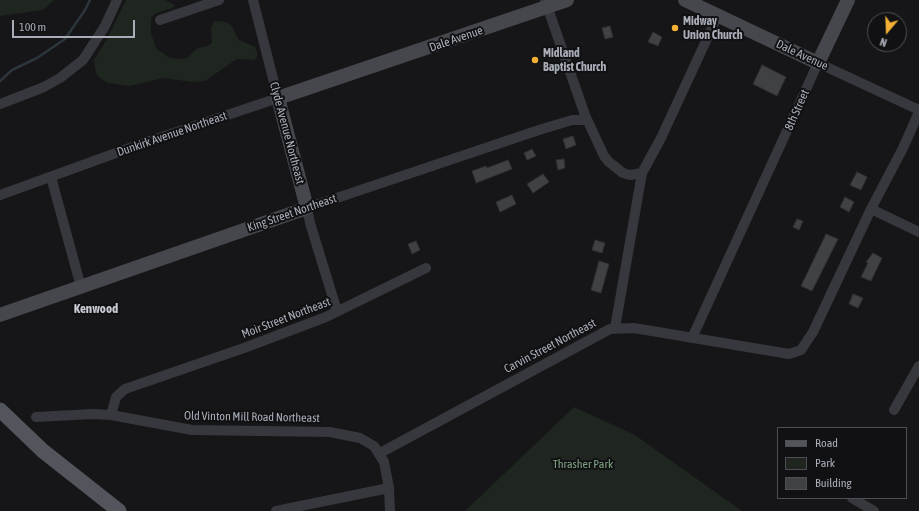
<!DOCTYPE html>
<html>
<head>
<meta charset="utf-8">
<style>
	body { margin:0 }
	#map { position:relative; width:919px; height:511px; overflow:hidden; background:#161618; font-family:"Asap Condensed",sans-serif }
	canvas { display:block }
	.legend { position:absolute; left:777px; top:427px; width:130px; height:72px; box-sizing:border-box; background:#111113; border:1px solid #4d4f55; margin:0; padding:5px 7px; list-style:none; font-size:12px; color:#a8adb8 }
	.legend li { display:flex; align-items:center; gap:8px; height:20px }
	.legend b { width:20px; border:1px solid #4d4f55 }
	.north { position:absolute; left:867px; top:12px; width:40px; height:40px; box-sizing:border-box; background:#111113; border:1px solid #4d4f55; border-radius:50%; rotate:199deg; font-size:11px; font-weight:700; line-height:16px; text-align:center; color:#a8adb8 }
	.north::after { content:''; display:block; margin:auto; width:14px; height:18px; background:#f2b134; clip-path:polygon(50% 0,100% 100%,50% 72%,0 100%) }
	.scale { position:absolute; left:12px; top:20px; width:123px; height:18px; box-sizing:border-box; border:2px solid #a8adb8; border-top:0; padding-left:5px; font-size:12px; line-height:14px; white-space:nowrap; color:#a8adb8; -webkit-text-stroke:3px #111113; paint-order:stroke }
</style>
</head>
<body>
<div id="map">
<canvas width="919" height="511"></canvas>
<ul class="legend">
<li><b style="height:5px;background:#53555c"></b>Road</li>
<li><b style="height:11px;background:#1e261f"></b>Park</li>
<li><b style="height:11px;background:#404145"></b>Building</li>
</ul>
<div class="north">N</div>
<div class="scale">100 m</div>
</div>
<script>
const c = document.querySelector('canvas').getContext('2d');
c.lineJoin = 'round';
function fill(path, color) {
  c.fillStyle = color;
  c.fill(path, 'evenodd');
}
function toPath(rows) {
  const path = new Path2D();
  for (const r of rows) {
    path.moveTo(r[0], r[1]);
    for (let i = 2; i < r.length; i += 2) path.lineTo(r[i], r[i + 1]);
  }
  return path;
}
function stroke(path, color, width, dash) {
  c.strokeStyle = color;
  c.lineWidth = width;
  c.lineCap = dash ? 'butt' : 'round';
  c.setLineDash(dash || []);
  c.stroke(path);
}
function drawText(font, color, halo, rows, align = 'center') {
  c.font = font + ' "Asap Condensed",sans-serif';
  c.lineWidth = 4;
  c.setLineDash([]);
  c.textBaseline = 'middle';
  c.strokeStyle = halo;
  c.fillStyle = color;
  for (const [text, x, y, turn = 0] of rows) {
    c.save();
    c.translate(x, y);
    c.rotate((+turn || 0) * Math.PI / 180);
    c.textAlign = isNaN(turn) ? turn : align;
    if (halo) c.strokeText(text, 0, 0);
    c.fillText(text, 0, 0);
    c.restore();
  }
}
fill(toPath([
	[0,0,54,0,43,10,0,16],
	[126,0,165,0,175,5,173,8,156,13,151,18,151,33,156,48,168,57,177,59,187,58,198,48,207,46,212,43,211,27,215,21,225,22,231,25,239,40,255,47,257,52,257,57,254,60,237,59,205,81,192,82,163,78,130,86,108,83,101,79,96,74,94,60,107,39],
	[574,407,635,435,742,511,465,511]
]), '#1e261f');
stroke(toPath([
	[0,81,12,70,37,58,65,39,85,10,90,0]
]), '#2c353c', 2.5);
const building = toPath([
	[610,26,613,37,605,39,602,28,610,26],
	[653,32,662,37,658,46,648,42,653,32],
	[762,65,786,77,777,96,753,84,762,65],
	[573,136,576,145,566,149,563,139,573,136],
	[532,149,536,156,527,160,524,153,532,149],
	[564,159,565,168,558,170,556,160,564,159],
	[508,160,512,169,476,183,472,171,486,166,487,168,508,160],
	[857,172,867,177,861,190,850,185,857,172],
	[543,174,549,182,533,193,527,184,543,174],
	[512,195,516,204,500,212,496,202,512,195],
	[845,197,854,202,849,212,840,207,845,197],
	[797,219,803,221,799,230,793,227,797,219],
	[826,234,838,239,812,291,801,286,826,234],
	[595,240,605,243,602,253,592,250,595,240],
	[416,241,420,250,412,254,408,244,416,241],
	[873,253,882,258,871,281,861,277,868,263,866,262,873,253],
	[599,261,609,264,601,293,591,290,599,261],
	[853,294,863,298,858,308,849,304,853,294]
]);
fill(building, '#404145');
stroke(building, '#303034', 1);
stroke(toPath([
	[545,0,585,115,604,156,609,162,623,173,630,175,642,173],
	[160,20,219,0],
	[0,104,44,87,60,78,83,60,105,26,117,0],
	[51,177,81,287],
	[0,195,138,145,278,98,253,0],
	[871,209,919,232],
	[337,311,310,223,307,208,539,130,572,120,587,120],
	[615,328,642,173,661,138,718,15],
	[692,338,818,63,919,110],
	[894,410,919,366],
	[111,415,116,397,125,389,244,348,326,317,426,268],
	[36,417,93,414,111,415,192,430,330,432,360,438,374,446,384,462,389,488,390,511],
	[380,453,610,329,634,328,789,354,801,350,813,332,871,209,903,148,919,112],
	[852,498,874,511],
	[276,511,389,488]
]), '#37383d', 10);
stroke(toPath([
	[685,0,818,63,848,0],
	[0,315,307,208,278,98,567,0]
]), '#45474d', 14);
stroke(toPath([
	[0,410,43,451,119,511]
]), '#53555c', 15);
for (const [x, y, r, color] of [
	[675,28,4,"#f2b134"],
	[535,60,4,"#f2b134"]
]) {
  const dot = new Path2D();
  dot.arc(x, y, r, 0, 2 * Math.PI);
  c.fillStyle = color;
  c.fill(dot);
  stroke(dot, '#111113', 1.5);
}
drawText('bold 12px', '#a8adb8', '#111113', [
	["Midway",683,21],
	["Union Church",683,35],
	["Midland",543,53],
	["Baptist Church",543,67]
], 'left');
drawText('12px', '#a8adb8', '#111113', [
	["Dale Avenue",456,39,-19],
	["Dale Avenue",802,55,25],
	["8th Street",797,110,-66],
	["Clyde Avenue Northeast",287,133,75],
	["Dunkirk Avenue Northeast",172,134,-19],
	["King Street Northeast",292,213,-19],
	["Moir Street Northeast",286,318,-21],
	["Carvin Street Northeast",550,346,-28],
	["Old Vinton Mill Road Northeast",252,417,1]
]);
drawText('12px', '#7fa381', '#111113', [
	["Thrasher Park",583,464]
]);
drawText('bold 13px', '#c9ccd4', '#111113', [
	["Kenwood",96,309]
]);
</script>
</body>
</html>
